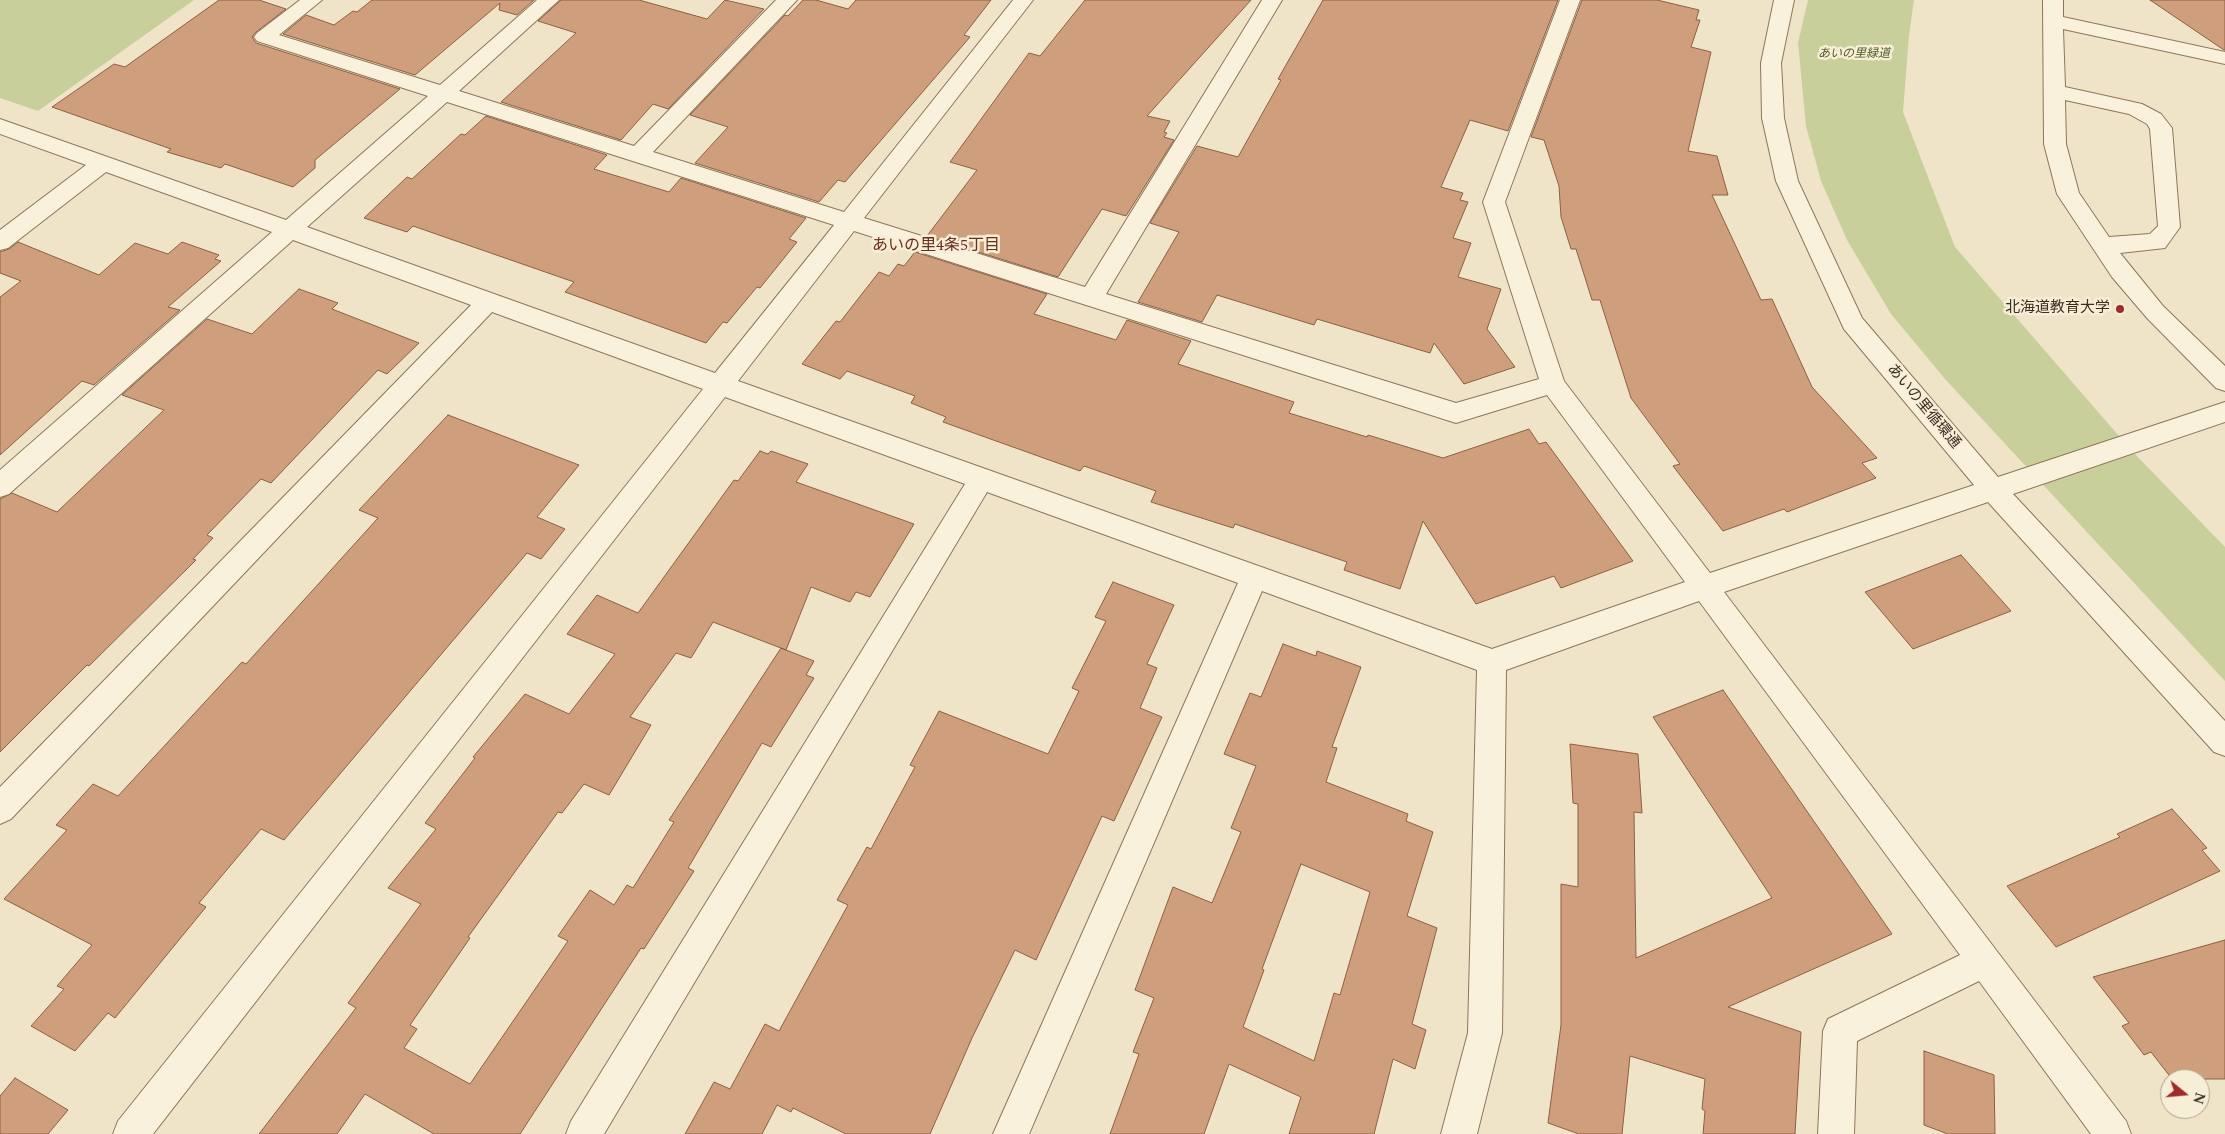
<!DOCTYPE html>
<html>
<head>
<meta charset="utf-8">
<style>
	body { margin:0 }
	#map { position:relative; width:2225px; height:1134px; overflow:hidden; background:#f0e4c8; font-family:Spectral,serif }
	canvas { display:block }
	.north { position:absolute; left:2160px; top:1069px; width:50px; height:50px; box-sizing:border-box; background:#f7eed8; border:1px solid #ada18e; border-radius:50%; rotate:107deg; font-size:14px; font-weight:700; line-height:20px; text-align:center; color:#3d2e20 }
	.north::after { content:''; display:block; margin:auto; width:18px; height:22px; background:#9e2a2b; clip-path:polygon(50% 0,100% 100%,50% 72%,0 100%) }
</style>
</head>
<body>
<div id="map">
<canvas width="2225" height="1134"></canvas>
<div class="north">N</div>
</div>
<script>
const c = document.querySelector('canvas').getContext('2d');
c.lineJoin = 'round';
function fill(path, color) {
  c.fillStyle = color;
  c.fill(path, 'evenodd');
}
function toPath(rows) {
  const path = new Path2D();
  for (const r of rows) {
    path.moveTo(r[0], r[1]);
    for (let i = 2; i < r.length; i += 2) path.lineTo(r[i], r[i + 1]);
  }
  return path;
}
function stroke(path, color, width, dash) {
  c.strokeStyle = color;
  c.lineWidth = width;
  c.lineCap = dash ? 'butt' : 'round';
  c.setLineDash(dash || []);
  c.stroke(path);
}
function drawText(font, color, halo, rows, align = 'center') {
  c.font = font + ' Spectral,"Noto Sans JP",serif';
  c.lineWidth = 5;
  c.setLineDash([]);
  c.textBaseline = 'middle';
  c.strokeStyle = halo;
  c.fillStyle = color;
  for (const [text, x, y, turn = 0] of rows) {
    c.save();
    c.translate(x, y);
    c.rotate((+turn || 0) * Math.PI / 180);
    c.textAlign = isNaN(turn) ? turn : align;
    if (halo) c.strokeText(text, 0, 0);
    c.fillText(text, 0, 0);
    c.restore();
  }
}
fill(toPath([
	[0,0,194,0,38,111,0,98],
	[1808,0,1914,0,1909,36,1903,112,1955,247,2132,451,2225,547,2225,681,1945,379,1891,314,1847,240,1821,181,1806,126,1798,43]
]), '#c9cf9b');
const building = toPath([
	[219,0,259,0,286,9,256,32,252,37,256,43,400,89,315,160,315,168,293,187,225,164,221,168,167,152,171,149,52,107,114,64,125,67,219,0],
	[372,0,534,0,517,15,499,10,500,3,415,75,283,34,306,15,334,25,353,11,357,12,372,0],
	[561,0,639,0,707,19,725,0,764,9,668,109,653,104,621,140,501,102,576,33,538,21,561,0],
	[803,0,816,0,848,9,856,0,991,0,964,35,970,37,845,182,838,180,819,202,695,163,728,127,690,115,785,15,788,16,803,0],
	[1085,0,1251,0,1147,116,1170,121,1164,132,1167,133,1164,137,1174,140,1126,216,1102,209,1058,277,927,236,977,170,950,162,1029,53,1040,56,1085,0],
	[1323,0,1558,0,1508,131,1470,120,1441,187,1463,193,1460,200,1468,202,1453,238,1471,243,1458,277,1501,289,1487,329,1515,367,1464,384,1434,343,1430,353,1317,319,1314,325,1217,295,1202,322,1138,302,1179,232,1150,223,1197,146,1238,157,1281,80,1278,79,1323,0],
	[1582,0,1657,0,1699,10,1696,20,1700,20,1691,47,1711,52,1688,151,1717,156,1728,195,1712,195,1761,300,1772,299,1812,387,1877,458,1862,463,1876,478,1787,512,1784,509,1723,531,1673,466,1680,464,1631,398,1600,300,1592,300,1576,249,1571,249,1561,217,1559,186,1544,140,1531,137,1582,0],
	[2150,0,2225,0,2225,50,2224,50,2150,0],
	[486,116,607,155,594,169,669,192,681,178,806,218,789,239,797,242,760,288,757,287,727,323,723,322,706,343,565,292,574,282,413,226,407,232,364,218,407,177,412,179,461,134,465,135,486,116],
	[18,242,99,275,135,243,168,254,182,242,219,255,215,259,221,261,168,307,180,310,94,385,82,381,0,455,0,297,21,281,0,273,0,252,9,249,18,242],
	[915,252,1047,294,1034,314,1116,340,1127,320,1191,341,1178,364,1294,402,1289,413,1367,437,1368,435,1443,458,1529,429,1539,444,1546,442,1633,561,1561,588,1554,576,1476,604,1423,521,1400,589,1344,570,1347,562,1235,524,1233,528,1151,502,1156,491,1084,466,1080,471,943,422,946,417,911,403,915,396,847,371,840,379,802,364,836,321,840,322,879,272,889,276,898,264,904,266,915,252],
	[299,289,338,303,332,309,419,343,387,374,378,370,271,483,261,479,207,535,213,538,193,559,196,560,89,666,87,665,0,752,0,499,12,493,57,512,164,410,122,395,207,319,252,334,299,289],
	[448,415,579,465,537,517,565,529,541,559,527,553,284,840,261,829,199,903,206,907,115,1018,108,1013,75,1051,31,1026,64,989,57,986,92,945,4,899,67,830,56,825,93,784,118,796,242,662,246,664,378,518,359,510,448,415],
	[760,451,768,454,771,451,808,464,796,482,914,524,870,597,856,592,850,602,811,587,786,650,713,622,691,658,676,653,630,717,651,725,609,795,584,784,562,813,558,812,468,937,470,938,410,1025,417,1029,404,1048,470,1084,568,941,558,936,590,890,614,905,627,885,633,888,674,822,669,820,781,648,814,661,806,675,814,678,771,747,762,743,688,868,694,871,644,949,641,948,520,1134,434,1134,365,1094,337,1134,259,1134,356,1008,348,1003,421,904,388,888,436,829,425,823,475,758,473,757,525,694,569,714,615,654,567,634,597,595,638,613,734,480,738,481,760,451],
	[1961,555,2011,611,1913,649,1865,592,1961,555],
	[1113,582,1174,605,1147,664,1157,668,1140,708,1162,717,1114,821,1102,816,1036,960,1015,950,972,1038,930,1134,846,1134,793,1108,791,1112,777,1105,762,1134,685,1134,714,1082,730,1089,765,1024,779,1031,848,905,837,900,867,847,871,849,915,767,910,765,939,711,1048,754,1079,691,1072,688,1106,621,1095,617,1113,582],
	[1283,644,1316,656,1317,651,1361,667,1332,747,1337,748,1326,782,1408,814,1406,821,1433,832,1407,916,1437,928,1412,1024,1426,1030,1415,1069,1393,1059,1374,1134,1289,1134,1301,1097,1229,1064,1204,1134,1110,1134,1139,1054,1133,1052,1154,998,1135,990,1173,887,1212,903,1241,832,1231,828,1256,766,1224,754,1250,693,1261,697,1283,644],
	[1301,864,1370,892,1340,995,1334,993,1314,1061,1243,1027,1264,970,1262,969,1301,864],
	[1723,690,1892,934,1728,1007,1801,1032,1795,1134,1703,1134,1705,1111,1702,1109,1705,1079,1630,1056,1622,1134,1579,1134,1548,1123,1561,1025,1561,884,1578,887,1578,804,1573,803,1570,744,1638,754,1642,813,1634,812,1636,958,1772,898,1653,717,1723,690],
	[2172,809,2207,848,2202,850,2220,871,2056,947,2007,886,2120,837,2117,834,2172,809],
	[2225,940,2225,1079,2172,1079,2151,1052,2144,1055,2122,1026,2129,1023,2093,977,2225,940],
	[1924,1051,1994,1075,1995,1134,1948,1134,1924,1125,1924,1051],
	[15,1078,68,1110,48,1134,0,1134,0,1096,15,1078]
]);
fill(building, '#cf9f7d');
stroke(building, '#8d5f41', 1);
const minor = toPath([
	[300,0,322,0,279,35,440,85,537,0,559,0,459,91,634,146,776,0,797,0,653,152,844,212,1013,0,1033,0,864,218,1085,287,1262,0,1282,0,1106,294,1456,403,1539,379,1483,202,1560,0,1580,0,1505,202,1564,381,1710,573,1974,485,1844,329,1776,181,1762,118,1761,63,1774,0,1794,0,1781,63,1784,118,1798,181,1862,318,1998,477,2225,402,2225,422,2013,494,2225,721,2225,756,2214,752,1988,502,1724,592,2126,1121,2131,1134,2091,1134,1979,981,1857,1041,1854,1134,1818,1134,1823,1031,1828,1019,1960,955,1699,601,1506,670,1502,1033,1477,1134,1441,1134,1468,1033,1477,670,1262,591,1029,1134,993,1134,1238,583,987,492,604,1134,566,1134,571,1121,965,484,725,397,153,1134,113,1134,118,1121,703,389,492,312,11,819,0,824,0,787,471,305,293,240,9,494,0,497,0,470,272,232,106,172,8,248,0,250,0,230,86,165,0,134,0,119,286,220,428,96,257,41,254,37,257,33,300,0],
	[447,102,834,225,715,373,307,227,447,102],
	[854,231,1456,423,1547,395,1685,582,1492,649,738,381,854,231],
	[2043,0,2063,0,2063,17,2225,52,2225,64,2063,29,2065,87,2142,104,2161,114,2172,128,2180,227,2165,248,2120,253,2163,306,2225,366,2225,391,2216,388,2147,318,2112,277,2057,194,2044,144,2043,0],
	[2065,100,2129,114,2147,124,2150,129,2158,226,2150,234,2109,237,2079,193,2066,144,2065,100]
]);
stroke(minor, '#8d765c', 2);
fill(minor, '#faf1dc');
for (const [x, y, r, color] of [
	[2120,309,5,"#9e2a2b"]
]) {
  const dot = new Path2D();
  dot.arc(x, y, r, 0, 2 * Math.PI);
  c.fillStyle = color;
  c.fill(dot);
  stroke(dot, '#f7eed8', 2);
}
drawText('italic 12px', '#4d5a26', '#f7eed8', [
	["あいの里緑道",1854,55]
]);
drawText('15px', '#3d2e20', '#f7eed8', [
	["北海道教育大学",2110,309]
], 'right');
drawText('15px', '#3d2e20', '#f7eed8', [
	["あいの里循環通",1923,407,50]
]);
drawText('16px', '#6b2e1e', '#f7eed8', [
	["あいの里4条5丁目",936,247]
]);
</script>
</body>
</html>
